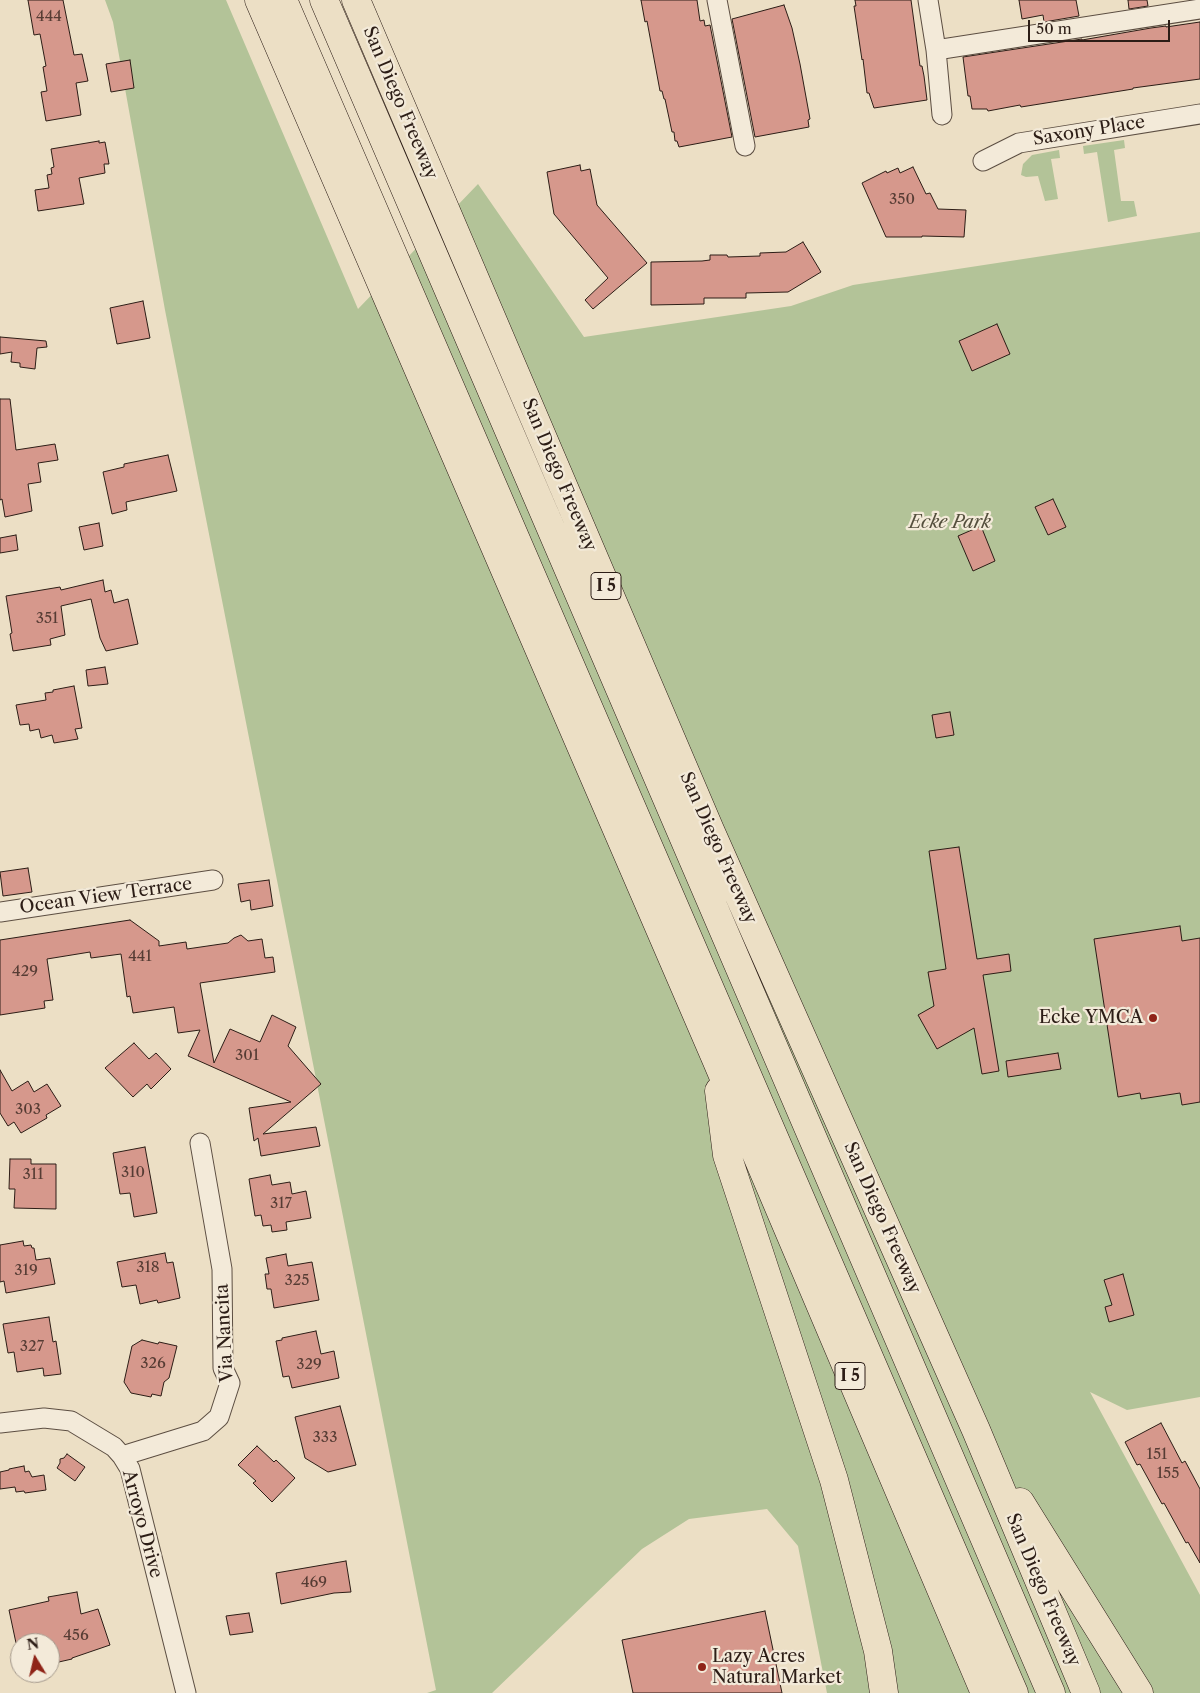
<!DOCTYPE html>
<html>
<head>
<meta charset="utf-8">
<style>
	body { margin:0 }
	#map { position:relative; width:1200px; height:1693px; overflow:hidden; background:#ecdfc5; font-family:"Libre Caslon Text",serif }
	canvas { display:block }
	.north { position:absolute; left:10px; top:1633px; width:50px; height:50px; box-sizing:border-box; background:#f3ead9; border:1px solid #a3988b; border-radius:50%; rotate:351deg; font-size:14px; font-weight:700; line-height:20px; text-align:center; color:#2c1d16 }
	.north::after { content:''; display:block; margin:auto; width:18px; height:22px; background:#8f2418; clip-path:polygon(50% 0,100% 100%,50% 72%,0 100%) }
	.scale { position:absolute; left:1028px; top:20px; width:142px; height:22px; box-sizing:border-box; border:2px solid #2c1d16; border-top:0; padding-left:6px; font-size:15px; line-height:18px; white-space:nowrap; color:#2c1d16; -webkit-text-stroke:4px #f3ead9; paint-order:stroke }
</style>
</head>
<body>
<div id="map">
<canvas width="1200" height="1693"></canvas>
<div class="north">N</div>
<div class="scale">50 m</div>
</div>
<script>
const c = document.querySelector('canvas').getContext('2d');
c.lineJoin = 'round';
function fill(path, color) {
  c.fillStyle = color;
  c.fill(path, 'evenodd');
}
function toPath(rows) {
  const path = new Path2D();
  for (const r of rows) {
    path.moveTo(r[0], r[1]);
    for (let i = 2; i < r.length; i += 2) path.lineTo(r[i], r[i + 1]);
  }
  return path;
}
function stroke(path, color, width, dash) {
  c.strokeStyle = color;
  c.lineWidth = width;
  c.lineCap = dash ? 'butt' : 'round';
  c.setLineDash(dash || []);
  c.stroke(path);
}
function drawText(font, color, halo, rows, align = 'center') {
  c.font = font + ' "Libre Caslon Text",serif';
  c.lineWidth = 4.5;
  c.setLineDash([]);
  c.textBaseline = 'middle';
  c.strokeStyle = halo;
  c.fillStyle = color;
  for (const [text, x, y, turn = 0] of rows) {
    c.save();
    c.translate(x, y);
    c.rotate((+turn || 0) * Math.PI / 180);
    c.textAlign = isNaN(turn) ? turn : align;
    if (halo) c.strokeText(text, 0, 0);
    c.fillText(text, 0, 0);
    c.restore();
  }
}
fill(toPath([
	[105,0,226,0,358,309,478,184,584,337,791,306,853,285,1200,232,1200,1397,1127,1410,1090,1392,1200,1595,1200,1693,827,1693,798,1546,767,1509,689,1519,642,1549,492,1693,427,1693,436,1690,165,310,113,22],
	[1124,140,1125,148,1114,150,1121,201,1134,201,1137,216,1108,222,1097,152,1084,154,1083,146],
	[1059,150,1060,158,1051,159,1058,199,1045,201,1038,176,1026,177,1021,175,1023,164,1032,155]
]), '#b3c398');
const building = toPath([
	[28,0,63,0,74,55,82,54,88,81,76,83,81,115,46,121,41,92,47,91,43,67,46,66,40,34,34,35,28,0],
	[641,0,697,0,700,21,704,20,705,26,710,25,732,137,679,147,677,141,675,141,674,132,672,132,665,99,664,99,662,91,660,91,647,21,645,22,641,0],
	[855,0,911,0,920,66,922,66,924,76,927,100,874,108,869,93,867,93,863,59,862,60,854,6,856,6,855,0],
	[1019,0,1076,0,1079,16,1044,22,1043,15,1022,19,1019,0],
	[1128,0,1147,0,1148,6,1129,9,1128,0],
	[784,5,792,28,800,64,810,119,808,120,809,127,755,137,732,19,784,5],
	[1200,22,1200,79,1133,88,1133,89,1021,107,1020,105,988,111,987,109,972,109,970,96,968,96,963,57,1082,39,1082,40,1151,28,1166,26,1166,27,1200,22],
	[130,60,134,88,111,92,106,64,130,60],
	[99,141,99,143,105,142,109,164,104,164,105,173,79,178,84,204,38,211,35,190,49,188,47,175,52,174,51,168,54,167,51,149,99,141],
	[580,165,581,171,590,169,597,205,647,263,593,309,585,300,608,278,554,214,547,172,580,165],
	[913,167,926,194,930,193,938,209,966,210,964,237,922,236,922,237,886,237,862,183,886,171,887,173,898,168,900,173,913,167],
	[803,242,821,272,788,292,746,293,746,298,704,298,704,304,651,305,651,262,702,261,710,260,710,255,727,255,728,257,760,256,760,253,786,252,803,242],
	[143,301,150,338,117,344,110,308,143,301],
	[997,324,1010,354,972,371,959,341,997,324],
	[0,337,46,341,47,347,37,348,35,369,20,367,20,363,11,362,12,352,0,354,0,337],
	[0,399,10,399,16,450,55,444,58,460,38,463,41,482,28,484,32,511,5,517,2,499,0,500,0,399],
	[168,455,177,491,126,502,127,510,112,514,103,472,124,467,124,464,168,455],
	[1053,499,1066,527,1048,535,1035,507,1053,499],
	[99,523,103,546,84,550,79,527,99,523],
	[981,526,995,561,973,571,958,536,981,526],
	[16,535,18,550,0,553,0,538,16,535],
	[103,580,105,592,111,590,114,603,128,599,138,644,106,651,100,638,91,599,61,606,65,635,50,639,51,645,13,651,10,634,12,633,6,596,60,587,61,590,103,580],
	[105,667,108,684,88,686,86,670,105,667],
	[74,686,82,728,75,729,78,739,54,743,52,735,41,738,39,729,30,731,29,724,20,725,16,705,46,700,45,693,53,692,53,690,74,686],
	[950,712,954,735,936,738,932,715,950,712],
	[959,847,977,959,1009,954,1011,971,983,975,999,1071,982,1074,974,1028,937,1049,918,1015,934,1006,928,972,946,969,929,851,959,847],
	[28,868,32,892,3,896,0,872,28,868],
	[269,880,273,906,251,910,250,900,241,902,238,884,269,880],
	[130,920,159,941,159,946,186,942,187,949,228,943,234,938,241,935,248,941,262,939,265,958,273,957,275,972,200,983,214,1063,230,1029,260,1042,272,1015,296,1027,288,1046,321,1084,263,1134,316,1127,320,1146,261,1156,258,1138,254,1141,249,1108,291,1102,188,1056,200,1030,178,1033,174,1007,133,1013,130,996,127,997,121,954,91,958,90,952,47,959,53,1000,44,1001,45,1008,0,1015,0,940,130,920],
	[1180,926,1182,941,1200,938,1200,1102,1182,1105,1180,1093,1141,1099,1140,1093,1118,1097,1094,939,1180,926],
	[134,1043,149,1059,156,1053,171,1069,151,1089,147,1084,133,1097,105,1068,134,1043],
	[1058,1053,1061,1069,1008,1077,1006,1061,1058,1053],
	[0,1070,12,1091,28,1081,34,1092,47,1084,61,1106,46,1115,47,1118,21,1133,14,1122,8,1126,0,1113,0,1070],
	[145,1147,157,1213,134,1217,130,1193,120,1194,113,1153,145,1147],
	[10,1159,31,1159,31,1164,56,1164,56,1209,14,1208,15,1189,9,1189,10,1159],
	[270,1175,272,1185,290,1182,292,1194,306,1191,311,1218,286,1222,287,1230,272,1232,271,1225,263,1226,261,1215,255,1216,249,1179,270,1175],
	[23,1241,24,1246,31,1245,32,1248,34,1248,36,1260,50,1258,55,1284,6,1293,4,1281,0,1282,0,1245,23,1241],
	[165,1253,167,1263,173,1262,180,1298,158,1303,157,1300,140,1304,136,1285,122,1287,117,1262,165,1253],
	[286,1254,288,1266,312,1262,319,1300,274,1308,271,1289,267,1289,265,1274,269,1274,266,1258,286,1254],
	[1123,1274,1134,1315,1109,1322,1105,1307,1112,1305,1104,1280,1123,1274],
	[49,1317,53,1342,56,1341,61,1374,44,1376,43,1368,17,1372,14,1352,8,1353,3,1324,49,1317],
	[316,1331,321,1354,334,1351,339,1378,292,1388,289,1376,283,1377,276,1341,282,1340,282,1338,316,1331],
	[142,1340,158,1344,159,1342,177,1346,169,1378,164,1382,161,1396,152,1394,151,1397,131,1393,124,1382,132,1346,142,1340],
	[340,1406,356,1465,328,1472,305,1458,295,1417,340,1406],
	[1161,1423,1182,1463,1185,1461,1200,1489,1200,1563,1188,1542,1186,1543,1164,1503,1162,1504,1140,1464,1137,1465,1125,1442,1161,1423],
	[257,1446,274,1462,276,1460,295,1478,272,1502,253,1483,256,1481,238,1465,257,1446],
	[67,1454,85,1467,75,1481,57,1468,60,1463,60,1459,64,1458,67,1454],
	[24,1466,25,1472,29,1471,32,1477,44,1475,46,1490,25,1493,24,1491,16,1492,15,1487,0,1489,0,1472,9,1470,9,1469,24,1466],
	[346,1561,351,1592,334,1593,281,1604,276,1573,346,1561],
	[77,1592,81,1614,98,1609,110,1645,72,1658,72,1659,50,1664,50,1643,16,1643,9,1610,49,1601,48,1597,77,1592],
	[765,1611,782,1693,633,1693,622,1640,765,1611],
	[249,1613,253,1632,230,1635,226,1616,249,1613]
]);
fill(building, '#d6988c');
stroke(building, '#2c1d16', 1);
const minor = toPath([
	[717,0,745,146],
	[928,0,936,50,942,115],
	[936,50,1200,9],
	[983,161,1019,143,1200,114],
	[0,912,213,880],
	[0,1423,44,1418,71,1421,114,1447,122,1456,130,1469,186,1693],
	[122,1456,203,1431,219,1417,230,1383,223,1368,222,1269,200,1143]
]);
const motorway = toPath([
	[259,0,716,1059,985,1693],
	[283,0,1014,1693],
	[324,0,1051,1693],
	[356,0,710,830,976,1430,1086,1693],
	[719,1091,727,1155,834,1480,878,1651,884,1693],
	[1020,1502,1139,1693]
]);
stroke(minor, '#5c4e42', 21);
stroke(motorway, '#2c1d16', 29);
stroke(minor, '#f3ead9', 19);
stroke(motorway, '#ecdfc5', 28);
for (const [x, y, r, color] of [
	[1153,1018,5,"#8f2418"],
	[702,1667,5,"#8f2418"]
]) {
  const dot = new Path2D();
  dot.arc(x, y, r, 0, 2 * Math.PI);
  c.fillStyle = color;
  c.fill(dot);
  stroke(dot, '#f3ead9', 2);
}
drawText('15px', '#563c34', null, [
	["444",49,17],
	["350",902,200],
	["351",47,619],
	["441",140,957],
	["429",25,972],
	["301",247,1056],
	["303",28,1110],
	["310",133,1173],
	["311",33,1175],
	["317",281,1204],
	["318",148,1268],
	["319",26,1271],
	["325",297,1281],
	["327",32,1347],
	["326",153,1364],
	["329",309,1365],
	["333",325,1438],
	["151",1157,1455],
	["155",1168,1474],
	["469",314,1583],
	["456",76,1636]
]);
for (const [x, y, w] of [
	[606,586,30],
	[850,1376,30]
]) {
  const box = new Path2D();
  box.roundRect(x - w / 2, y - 13.5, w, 27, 4);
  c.fillStyle = '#f3ead9';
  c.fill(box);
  stroke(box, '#2c1d16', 1);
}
drawText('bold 16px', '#2c1d16', null, [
	["I 5",606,586],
	["I 5",850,1376]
]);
drawText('18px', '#2c1d16', '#f3ead9', [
	["San Diego Freeway",400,103,67],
	["Saxony Place",1089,131,-9],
	["San Diego Freeway",559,475,67],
	["San Diego Freeway",718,848,66],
	["Ocean View Terrace",106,896,-8],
	["San Diego Freeway",882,1218,66],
	["Via Nancita",225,1333,-93],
	["Arroyo Drive",142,1524,75],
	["San Diego Freeway",1043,1590,67]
]);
drawText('italic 18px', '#544f3d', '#f3ead9', [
	["Ecke Park",950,523]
]);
drawText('18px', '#2c1d16', '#f3ead9', [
	["Ecke YMCA",1143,1018],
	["Lazy Acres",712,1657,"left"],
	["Natural Market",712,1678,"left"]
], 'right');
</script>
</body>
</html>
